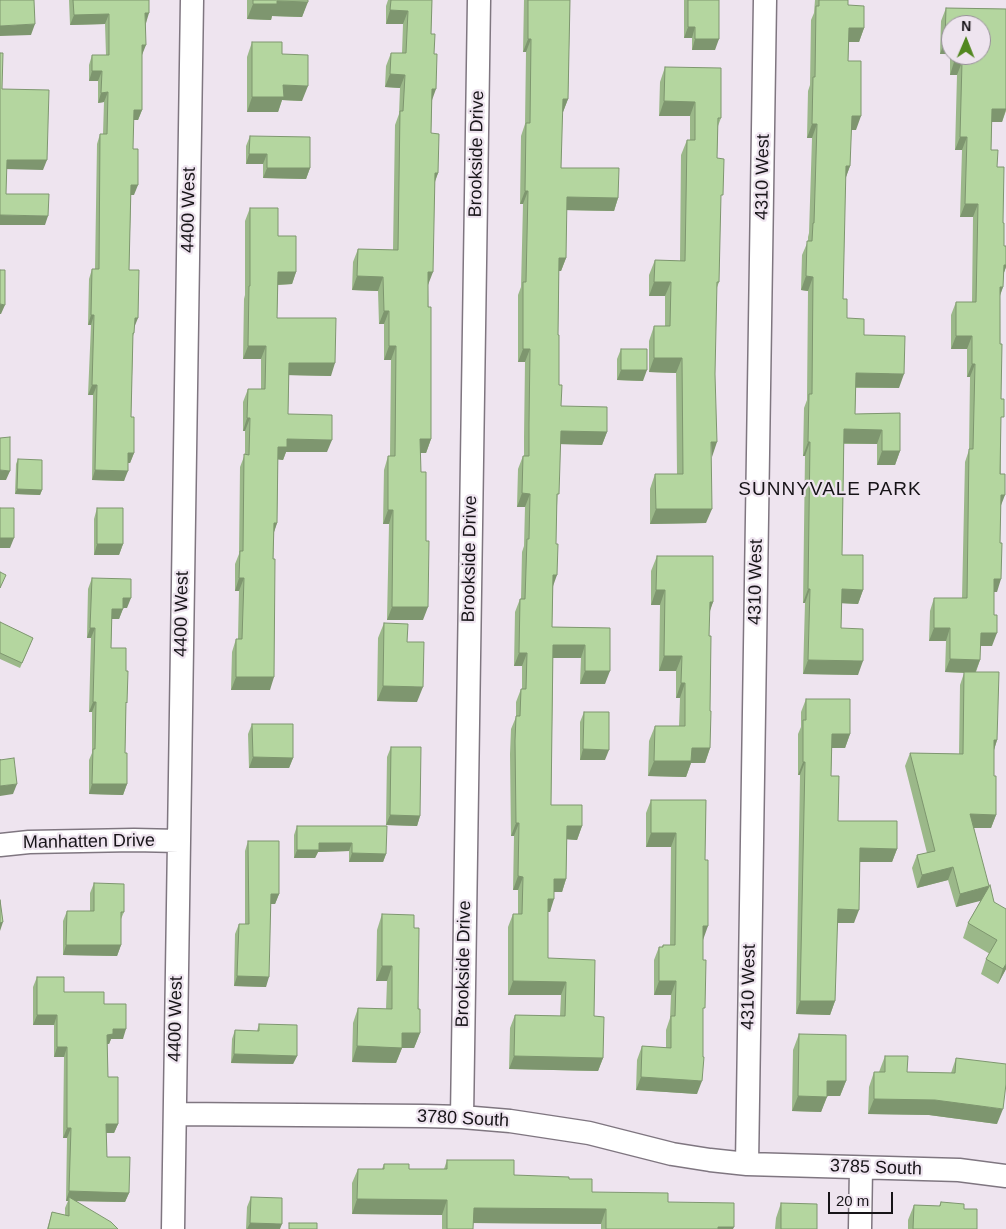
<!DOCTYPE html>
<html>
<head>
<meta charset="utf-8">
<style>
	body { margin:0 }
	#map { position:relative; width:1006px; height:1229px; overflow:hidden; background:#eee4ef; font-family:Arial,sans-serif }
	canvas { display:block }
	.north { position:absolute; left:941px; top:15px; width:50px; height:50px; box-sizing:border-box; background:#eee4ef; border:1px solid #989199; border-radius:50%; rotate:1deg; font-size:14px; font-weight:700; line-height:20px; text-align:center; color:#171418 }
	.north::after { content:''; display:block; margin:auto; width:18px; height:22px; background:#528720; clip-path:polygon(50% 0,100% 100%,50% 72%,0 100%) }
	.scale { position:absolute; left:828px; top:1192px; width:65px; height:22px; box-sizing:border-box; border:2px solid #171418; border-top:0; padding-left:6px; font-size:15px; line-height:18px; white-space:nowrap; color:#171418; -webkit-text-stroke:4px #eee4ef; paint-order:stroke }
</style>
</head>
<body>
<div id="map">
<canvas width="1006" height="1229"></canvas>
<div class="north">N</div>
<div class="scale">20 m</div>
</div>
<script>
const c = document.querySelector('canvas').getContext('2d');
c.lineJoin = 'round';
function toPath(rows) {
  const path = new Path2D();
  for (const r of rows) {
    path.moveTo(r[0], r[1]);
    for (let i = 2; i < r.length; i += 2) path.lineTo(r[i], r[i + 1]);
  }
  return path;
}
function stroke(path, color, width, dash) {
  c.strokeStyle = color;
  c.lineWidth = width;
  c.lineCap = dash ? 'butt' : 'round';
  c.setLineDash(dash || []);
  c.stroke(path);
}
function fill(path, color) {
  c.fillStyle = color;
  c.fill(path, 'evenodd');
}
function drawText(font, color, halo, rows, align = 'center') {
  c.font = font + ' Arial,sans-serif';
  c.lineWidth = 4.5;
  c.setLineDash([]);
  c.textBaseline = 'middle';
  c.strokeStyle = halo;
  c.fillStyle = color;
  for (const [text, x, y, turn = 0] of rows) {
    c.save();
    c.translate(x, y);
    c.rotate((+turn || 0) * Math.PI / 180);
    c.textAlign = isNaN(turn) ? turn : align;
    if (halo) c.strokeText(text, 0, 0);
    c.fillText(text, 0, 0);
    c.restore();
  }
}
const minor = toPath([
	[0,845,29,842,134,840,179,841],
	[175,1114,424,1116,462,1117,510,1121,589,1133,672,1154,710,1160,747,1164,959,1170,1006,1176],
	[462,1117,479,0],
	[747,1164,765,0],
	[173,1229,192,0],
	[860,1229,861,1168]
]);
stroke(minor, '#7f7680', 25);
stroke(minor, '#fff', 22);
fill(toPath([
	[69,0,149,0,142,55,142,110,138,120,133,120,133,149,134,195,131,195,129,270,134,327,134,333,133,336,131,417,134,453,130,463,128,463,124,481,92,480,93,395,88,395,91,325,88,325,89,279,92,269,95,269,97,144,100,134,103,134,104,102,98,103,98,81,89,81,89,65,92,55,106,55,105,24,70,25],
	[247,0,308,0,302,17,272,16,271,20,247,19],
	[388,0,432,0,431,34,432,100,431,133,438,173,435,182,428,285,431,439,426,453,420,453,423,620,387,620,389,524,383,524,384,470,388,456,390,456,391,360,384,360,384,324,379,324,378,291,352,290,353,262,358,249,393,250,395,125,399,114,400,88,385,87,386,66,391,53,402,53,403,24,386,24,386,6],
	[524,0,570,0,568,99,563,112,562,112,561,168,618,198,614,211,566,210,566,258,561,271,559,271,558,335,559,385,561,406,607,432,602,445,560,444,553,588,552,627,610,628,605,684,580,684,581,658,553,658,551,805,582,826,577,840,567,839,566,879,562,892,554,892,550,912,548,912,548,958,594,1016,603,1058,598,1071,509,1069,510,1028,515,1015,560,1016,561,995,508,995,508,927,513,914,518,914,518,890,513,890,514,836,511,836,510,754,511,729,516,717,516,702,521,689,522,689,522,666,514,666,515,612,520,599,521,599,522,552,524,546,525,507,517,507,518,469,523,456,524,456,524,437,525,362,518,362,518,295,521,287,523,204,520,204,521,136,525,124,526,52,523,52],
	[684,0,719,0,715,50,692,50,692,38,684,38],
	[815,0,848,0,848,5,864,28,859,42,849,42,848,61,856,130,851,130,850,166,845,179,843,299,847,318,864,335,899,388,856,388,855,414,900,413,900,451,895,465,877,465,877,444,844,444,842,555,863,590,858,604,842,603,841,628,858,675,803,674,805,603,803,603,805,456,803,456,804,408,807,400,808,291,801,290,802,255,808,241,808,237,809,233,812,138,807,138,808,91,810,85,811,20,814,13],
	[946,8,1006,9,1006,111,1002,122,992,122,991,150,997,167,1006,267,1003,275,1003,287,1000,296,1001,506,997,592,994,592,992,646,980,646,980,660,976,672,997,740,994,750,994,776,996,815,991,828,974,828,1006,969,998,984,981,974,986,959,990,954,963,938,968,923,981,900,956,907,948,880,917,888,912,868,917,855,927,853,905,766,910,753,959,754,960,685,964,673,945,672,946,641,929,641,930,611,934,598,962,598,965,462,969,450,970,377,967,377,967,349,951,349,951,315,956,302,972,302,973,217,960,217,962,150,955,150,957,75,950,75,950,54,940,54,941,21],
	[951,25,981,55,951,55],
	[252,42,282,54,302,101,282,100,278,112,247,112,247,57],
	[665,67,721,118,718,126,717,158,720,203,719,282,716,290,711,457,706,523,650,524,650,489,655,474,677,474,676,373,649,372,649,341,654,326,665,326,665,296,649,296,649,275,655,260,680,261,681,155,687,140,690,140,690,116,659,116,660,82],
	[250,136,310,168,306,179,263,178,263,164,246,164,246,146],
	[250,208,278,236,296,272,292,284,278,285,277,318,331,376,289,375,288,414,327,452,286,452,283,460,278,459,277,523,274,532,270,690,231,690,232,652,236,639,238,639,239,591,235,591,235,564,239,554,240,467,245,454,245,431,243,431,243,402,248,389,261,389,261,359,243,359,244,299,245,295,245,221],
	[621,349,643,381,617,380,617,359],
	[18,459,42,490,40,495,15,494,16,464],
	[97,508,123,544,119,555,94,555,94,519],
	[657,556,713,602,709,612,710,748,705,763,691,763,686,777,648,776,649,741,655,726,679,726,680,698,676,698,676,671,659,671,660,605,651,605,651,571],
	[92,578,127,608,123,608,119,619,112,619,111,648,126,707,125,753,127,784,123,795,89,794,89,760,92,753,92,712,89,712,91,638,87,638,88,589],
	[0,622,31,643,20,668,0,659],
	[384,623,407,642,417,702,377,701,378,638],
	[806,699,850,734,845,748,832,748,831,776,838,821,897,849,892,862,860,862,854,923,837,923,835,1001,830,1015,796,1014,800,775,798,775,798,734,801,727,801,712],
	[584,712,605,760,580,760,580,722],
	[252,724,293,758,289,768,249,768,248,734],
	[391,747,420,816,417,826,386,825,387,757],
	[651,800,706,800,703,940,703,1012,697,1094,636,1090,637,1060,642,1046,666,1048,666,1030,670,1018,671,995,654,995,654,960,659,947,662,947,663,945,670,945,671,847,646,847,646,813],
	[297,826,386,854,383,862,349,862,349,851,318,852,315,858,294,858,294,835],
	[248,841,279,894,275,904,271,904,266,987,234,986,235,934,239,924,245,924,245,851],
	[94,883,124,912,121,919,121,945,117,956,63,955,63,921,67,911,90,911,90,893],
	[382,914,414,928,420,1033,414,1048,402,1048,396,1063,352,1062,353,1023,358,1008,386,1009,387,981,376,981,377,930],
	[37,977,64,992,104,1004,123,1039,111,1039,109,1044,107,1044,108,1077,118,1124,114,1133,106,1133,107,1157,129,1193,125,1202,76,1201,118,1229,47,1229,52,1212,65,1215,65,1208,68,1201,66,1201,67,1138,63,1138,64,1057,54,1057,54,1025,33,1025,33,987],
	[259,1024,297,1056,293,1064,231,1063,232,1039,235,1030,257,1031],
	[799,1034,846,1081,840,1096,827,1096,821,1112,792,1111,793,1050],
	[885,1056,907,1072,951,1073,956,1058,997,1124,929,1115,868,1114,869,1087,874,1072,879,1072],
	[447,1160,514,1175,569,1179,592,1192,668,1202,733,1229,601,1229,601,1224,473,1223,473,1229,442,1229,442,1215,352,1214,352,1183,358,1169,382,1169,384,1164,409,1169,444,1169],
	[251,1197,280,1229,246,1229,247,1207],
	[941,1202,964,1209,977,1229,908,1229,908,1220,914,1205,939,1206],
	[781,1203,817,1229,775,1229,776,1218]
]), '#9bb889');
fill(toPath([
	[277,1,308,2,302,17,272,16,271,20,247,19,253,4],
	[390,10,408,11,403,24,386,24],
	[145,13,149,13,146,23],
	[109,14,105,24,70,25,74,15],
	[35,24,31,35,0,36,0,26],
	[688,27,695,27,692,38,684,38],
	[849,28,864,28,859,42,844,42],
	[528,39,531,39,526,52,523,52],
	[695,39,719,39,715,50,692,50],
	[945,41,951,41,951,52,950,54,940,54],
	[142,45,146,45,142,55],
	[954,62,962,62,957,75,950,75],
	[92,71,102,71,98,81,89,81],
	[390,74,405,75,400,88,385,87],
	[283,85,308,86,302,101,282,100,278,112,247,112,252,97],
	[432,89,436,89,431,103],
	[108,92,104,102,98,103,101,93],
	[563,99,568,99,563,112,558,112],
	[664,101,695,102,690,116,659,116],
	[992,109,1006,109,1002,122,987,122],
	[134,110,142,110,138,120,130,120],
	[852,116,861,116,856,130,846,130],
	[812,124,817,124,812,138,807,138],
	[960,137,967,137,962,150,955,150],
	[249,154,267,154,263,164,246,164],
	[7,160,47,160,43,170,4,169],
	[846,166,850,166,845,180],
	[267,168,310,168,306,179,263,178],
	[435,173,438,173,433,186],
	[131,185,138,185,134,195,127,195],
	[525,191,528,191,523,204,520,204],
	[567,197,618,198,614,211,562,210],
	[965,204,978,204,973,217,960,217],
	[0,215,48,216,45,225,0,225],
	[559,258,566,258,561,271,555,271],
	[1004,265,1006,265,1006,267,1002,278],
	[278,272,296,272,292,284,274,285],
	[428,272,433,272,428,285],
	[357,276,383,277,378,291,352,290],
	[806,276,813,277,808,291,801,290],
	[654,282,671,282,665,296,649,296],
	[1000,287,1003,287,998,300],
	[0,304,5,305,1,314,0,314],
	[384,311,389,311,384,324,379,324],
	[91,315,94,315,91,325,88,325],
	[135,318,138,318,134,328],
	[956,336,972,336,967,349,951,349],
	[248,346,266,346,261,359,243,359],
	[389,346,396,346,391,360,384,360],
	[523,349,530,349,525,362,518,362],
	[654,358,682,358,676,373,649,372],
	[289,363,335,363,331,376,284,375],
	[972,364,975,364,970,377,967,377],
	[621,370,647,370,643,381,617,380],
	[856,373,904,374,899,388,851,387],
	[92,385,97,385,93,395,88,395],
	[247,418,250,418,245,431,243,431],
	[844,429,882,430,877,444,839,443],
	[561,431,607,432,602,445,556,444],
	[287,439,332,440,327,452,286,452,283,460,273,459,278,447],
	[420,439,431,439,426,453,416,453],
	[711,442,717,442,712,457],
	[808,442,810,442,805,456,803,456],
	[882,451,900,451,895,465,877,465],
	[128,453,134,453,130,463,125,463],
	[0,470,10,471,6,480,0,480],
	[95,470,128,471,124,481,92,480],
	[17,489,42,490,40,495,15,494],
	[522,493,530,494,525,507,517,507],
	[1001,495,1005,495,1000,508],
	[656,509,712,509,706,523,650,524],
	[388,510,393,510,389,524,383,524],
	[274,523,277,523,273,535],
	[0,538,14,538,10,548,0,548],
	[97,544,123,544,119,555,94,555],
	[553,575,557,575,552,589],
	[239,578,244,578,239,591,235,591],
	[994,579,1001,579,997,592,989,592],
	[808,589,810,589,805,603,803,603],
	[842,589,863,590,858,604,837,603],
	[656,590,665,590,660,605,651,605],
	[123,598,131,598,127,608,119,608],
	[710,602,713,602,708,617],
	[392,607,428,607,423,620,387,620],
	[112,609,123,609,119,619,108,619],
	[90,628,95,628,91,638,87,638],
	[934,628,950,628,946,641,929,641],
	[981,633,997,633,992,646,976,646],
	[553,645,585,645,581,658,549,658],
	[519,653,527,653,522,666,514,666],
	[664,656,682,656,676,671,659,671],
	[950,659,980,660,975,673,945,672],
	[808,660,863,661,858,675,803,674],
	[585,671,610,671,605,684,580,684],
	[236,677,274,677,270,690,231,690],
	[681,683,685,683,680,698,676,698],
	[383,686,423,687,417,702,377,701],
	[93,702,96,702,92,712,89,712],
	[832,734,850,734,845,748,827,748],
	[994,740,997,740,993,753],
	[692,748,710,748,705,763,691,763,686,777,648,776,654,761],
	[583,749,609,750,605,760,580,760],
	[253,757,293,758,289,768,249,768],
	[803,762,805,762,800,775,798,775],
	[17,784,13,794,0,796,0,786],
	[92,784,127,784,123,795,89,794],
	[970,814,996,815,991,828,966,828],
	[390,815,420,816,417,826,386,825],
	[516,823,519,823,514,836,511,836],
	[567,826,582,826,577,840,562,839],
	[651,833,676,833,671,847,646,847],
	[319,843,352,843,349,851,318,852,315,858,294,858,297,850],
	[860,848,897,849,892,862,855,862],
	[352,853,386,854,383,862,349,862],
	[953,867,948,880,917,888,922,875],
	[518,876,523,877,518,890,513,890],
	[554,879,566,879,562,892,550,892],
	[989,886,984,900,956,907,960,894],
	[271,894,279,894,275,904,267,904],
	[548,899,554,899,550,912,544,912],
	[838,909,859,910,854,923,833,923],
	[3,922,0,931,0,923],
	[703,926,708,926,703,940],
	[66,945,121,945,117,956,63,955],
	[1006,964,1006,969,998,984,1003,969],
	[382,966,392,966,387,981,376,981],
	[237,976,269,977,266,987,234,986],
	[513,981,566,982,561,995,508,995],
	[659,981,676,981,671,995,654,995],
	[800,1001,835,1001,830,1015,796,1014],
	[37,1015,57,1015,54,1025,33,1025],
	[113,1029,126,1029,123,1039,111,1039,109,1044,104,1044,107,1035],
	[402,1033,420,1033,414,1048,402,1048,396,1063,352,1062,357,1046],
	[57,1047,67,1047,64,1057,54,1057],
	[234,1054,297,1056,293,1064,231,1063],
	[514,1056,603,1058,598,1071,509,1069],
	[641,1077,702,1081,697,1094,636,1090],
	[827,1081,846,1081,840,1096,821,1096],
	[798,1096,827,1097,821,1112,792,1111],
	[874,1099,935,1100,1003,1109,997,1124,929,1115,868,1114],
	[106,1124,118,1124,114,1133,102,1133],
	[67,1128,71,1128,67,1138,63,1138],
	[69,1191,129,1193,125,1202,69,1201,69,1197,68,1201,66,1201],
	[357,1199,447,1200,442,1215,352,1214],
	[474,1208,606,1209,601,1224,469,1223],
	[250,1223,282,1224,280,1229,247,1229],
	[718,1227,734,1227,733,1229,717,1229]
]), '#7e966f');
const building = toPath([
	[0,0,34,0,35,24,0,26,0,0],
	[73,0,149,0,149,13,145,13,146,45,142,45,142,110,134,110,133,149,138,149,138,185,131,185,129,270,139,270,138,318,135,318,134,333,133,333,131,417,134,417,134,453,128,453,128,471,95,470,97,385,92,385,94,315,91,315,92,269,99,269,100,134,107,134,108,92,101,93,102,71,92,71,92,55,109,55,109,14,74,15,73,0],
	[253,0,308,0,308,2,277,1,277,4,253,4,253,0],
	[391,0,432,0,431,34,435,34,434,54,437,54,436,89,432,89,431,133,439,134,438,173,435,173,433,272,428,272,428,307,431,307,431,439,420,439,421,472,426,472,426,541,429,541,428,607,392,607,393,510,388,510,388,456,395,456,396,346,389,346,389,311,384,311,383,277,357,276,358,249,398,250,400,111,403,111,405,75,390,74,391,53,406,53,408,11,390,10,391,0],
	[528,0,570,0,568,99,563,99,561,168,619,168,618,198,567,197,566,258,559,258,558,335,559,335,559,385,562,385,561,406,607,407,607,432,561,431,559,494,557,494,556,544,558,544,557,575,553,575,552,627,610,628,610,671,585,671,585,645,553,645,551,805,582,805,582,826,567,826,566,879,554,879,554,899,548,899,548,958,595,960,594,1016,604,1017,603,1058,514,1056,515,1015,565,1016,566,982,513,981,513,914,522,914,523,877,518,876,519,823,516,823,515,741,516,716,520,716,521,689,526,689,527,653,519,653,520,599,525,599,527,539,529,539,530,494,522,493,523,456,529,456,529,424,530,349,523,349,523,282,526,282,528,191,525,191,526,123,530,123,531,39,528,39,528,0],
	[688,0,719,0,719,39,695,39,695,27,688,27,688,0],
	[819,0,848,0,848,5,864,6,864,28,849,28,848,61,861,61,861,116,852,116,850,166,846,166,843,299,847,299,847,318,864,319,864,335,905,336,904,374,856,373,855,414,900,413,900,451,882,451,882,430,844,429,842,555,863,555,863,590,842,589,841,628,863,629,863,661,808,660,810,589,808,589,810,442,808,442,809,394,812,394,813,277,806,276,807,241,812,241,813,223,814,223,817,124,812,124,813,77,815,77,816,6,819,6,819,0],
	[946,8,1006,9,1006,109,992,109,991,150,998,150,997,167,1004,167,1003,223,1004,223,1004,246,1006,246,1006,265,1004,265,1003,287,1000,287,1000,344,1002,344,1001,399,1004,399,1004,417,1001,417,1000,474,1005,474,1005,495,1001,495,1000,543,1002,543,1001,579,994,579,994,615,997,615,997,633,981,633,980,660,950,659,950,628,934,628,934,598,967,598,969,449,973,449,975,364,972,364,972,336,956,336,956,302,976,302,978,204,965,204,967,137,960,137,962,62,954,62,955,55,981,55,981,25,951,25,951,41,945,41,946,8],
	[252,42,282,42,282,54,308,55,308,86,283,85,284,97,252,97,252,42],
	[0,53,3,53,2,89,49,90,47,160,7,160,6,194,49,194,48,216,0,215,0,53],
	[665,67,721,68,721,118,718,118,717,158,724,159,723,195,721,195,719,282,717,282,715,374,717,442,711,442,712,509,656,509,655,474,683,474,682,358,654,358,654,326,670,326,671,282,654,282,655,260,685,261,687,140,695,140,695,102,664,101,665,67],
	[250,136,310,137,310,168,267,168,267,154,249,154,250,136],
	[250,208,278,208,278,236,296,236,296,272,278,272,277,318,336,318,335,363,289,363,288,414,332,415,332,440,287,439,287,447,278,447,277,523,274,523,273,559,275,559,274,677,236,677,236,639,242,639,244,578,239,578,240,551,243,551,244,454,249,455,250,418,247,418,248,389,265,389,266,346,248,346,249,286,250,286,250,208],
	[0,270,5,270,5,305,0,304,0,270],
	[621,349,647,349,647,370,621,370,621,349],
	[10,437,10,471,0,470,0,438,10,437],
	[18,459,42,460,42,490,17,489,18,459],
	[0,508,14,508,14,538,0,538,0,508],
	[97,508,123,508,123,544,97,544,97,508],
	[657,556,713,556,713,602,710,602,709,636,711,636,710,711,711,711,710,748,692,748,691,761,654,761,655,726,685,726,685,683,681,683,682,656,664,656,665,590,656,590,657,556],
	[0,572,6,575,0,588,0,572],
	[92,578,131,579,131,598,123,598,123,609,112,609,111,648,126,648,126,671,128,671,127,703,126,702,125,753,127,753,127,784,92,784,93,749,95,749,96,702,93,702,95,628,90,628,92,578],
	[0,622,33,638,22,663,0,653,0,622],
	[384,623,408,624,407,642,424,642,423,687,383,686,384,623],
	[964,672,999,672,997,740,994,740,994,776,996,776,996,815,970,814,989,886,960,894,953,867,922,875,917,855,935,851,910,753,963,754,964,672],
	[806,699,850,699,850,734,832,734,831,776,839,776,838,821,897,821,897,849,860,848,859,910,838,909,835,1001,800,1001,805,762,803,762,803,720,806,720,806,699],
	[584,712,609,712,609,750,583,749,584,712],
	[252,724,293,724,293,758,253,757,252,724],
	[391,747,421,747,420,816,390,815,391,747],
	[14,758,17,784,0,786,0,759,0,760,14,758],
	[651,800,706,800,705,860,708,860,708,926,703,926,703,960,706,960,705,1008,703,1008,703,1057,704,1057,702,1081,641,1077,642,1046,671,1048,671,1016,675,1016,676,981,659,981,659,947,663,947,663,945,675,945,676,833,651,833,651,800],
	[297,826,387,826,386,854,352,853,352,843,319,843,319,850,297,850,297,826],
	[248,841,279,841,279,894,271,894,269,977,237,976,239,924,249,924,248,841],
	[94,883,124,884,124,912,121,912,121,945,66,945,67,911,94,911,94,883],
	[990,885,994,902,1006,909,1006,964,1003,969,986,959,997,940,968,923,990,885],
	[0,900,3,922,0,923,0,900],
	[382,914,414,915,414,928,419,928,418,1009,420,1009,420,1033,402,1033,402,1048,357,1046,358,1008,392,1009,392,966,382,966,382,914],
	[37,977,64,977,64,992,104,992,104,1004,126,1004,126,1029,113,1029,113,1034,107,1035,108,1077,118,1077,118,1124,106,1124,107,1157,130,1157,129,1193,69,1191,71,1128,67,1128,67,1047,57,1047,57,1015,37,1015,37,977],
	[259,1024,297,1025,297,1056,234,1054,235,1030,259,1031,259,1024],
	[799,1034,846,1035,846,1081,827,1081,827,1097,798,1096,799,1034],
	[885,1056,908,1056,907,1072,955,1073,956,1058,1006,1064,1006,1084,1003,1109,935,1100,874,1099,874,1072,885,1072,885,1056],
	[447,1160,514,1160,514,1175,569,1177,569,1179,592,1179,592,1192,668,1193,668,1202,734,1203,734,1227,718,1227,718,1229,606,1229,606,1209,474,1208,473,1229,447,1229,447,1200,357,1199,358,1169,384,1169,384,1164,409,1164,409,1169,447,1169,447,1160],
	[69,1197,111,1222,118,1229,48,1229,52,1212,69,1216,69,1197],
	[251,1197,282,1198,282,1224,250,1223,251,1197],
	[941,1202,964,1204,964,1209,977,1209,977,1229,913,1229,914,1205,940,1206,941,1202],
	[781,1203,817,1204,817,1229,781,1229,781,1203],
	[289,1223,317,1223,317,1229,289,1229,289,1223]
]);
fill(building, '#b4d69f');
stroke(building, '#7e966f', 1);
drawText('18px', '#171418', '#eee4ef', [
	["Brookside Drive",477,154,-89],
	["4310 West",763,177,-89],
	["4400 West",189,210,-89],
	["Brookside Drive",470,559,-89],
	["4310 West",756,582,-89],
	["4400 West",182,614,-89],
	["Manhatten Drive",89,842,-1],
	["Brookside Drive",464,964,-89],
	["4310 West",749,987,-89],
	["4400 West",176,1019,-89],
	["3780 South",463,1119,3],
	["3785 South",876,1168,2]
]);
c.letterSpacing = '1px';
drawText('19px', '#171418', '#eee4ef', [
	["SUNNYVALE PARK",830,490]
]);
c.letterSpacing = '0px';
</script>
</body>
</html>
